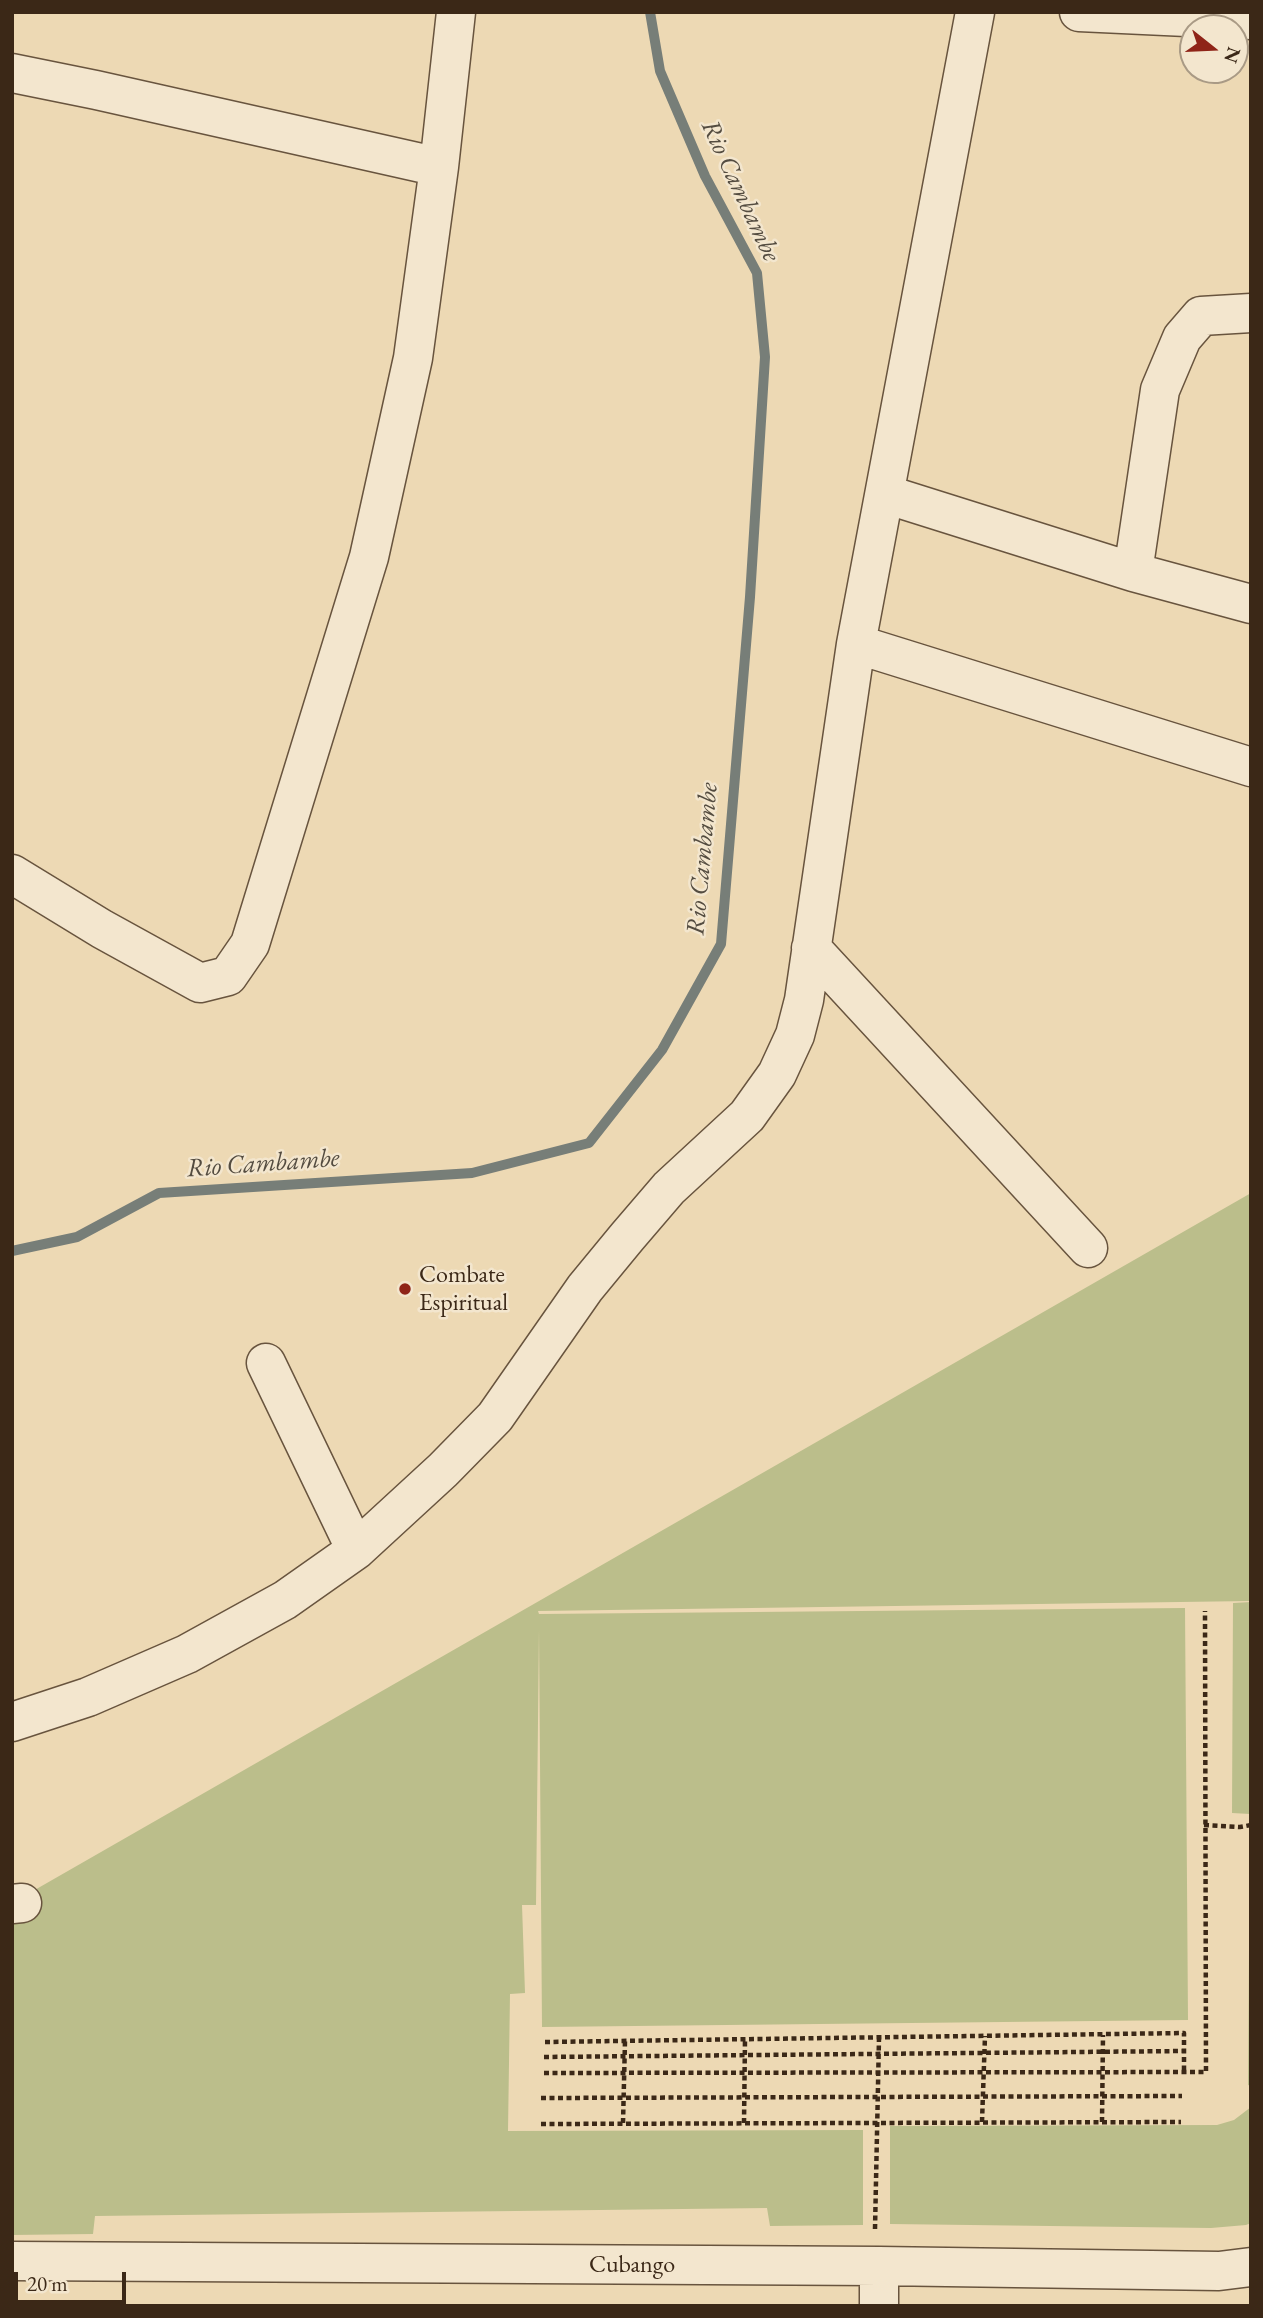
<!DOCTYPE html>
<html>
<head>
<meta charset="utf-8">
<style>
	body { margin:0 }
	#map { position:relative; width:1263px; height:2318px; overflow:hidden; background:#edd9b4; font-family:"EB Garamond",serif }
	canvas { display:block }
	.frame { position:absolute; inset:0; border:14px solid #3b2817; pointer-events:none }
	.north { position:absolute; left:1179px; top:14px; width:70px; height:70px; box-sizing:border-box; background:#f3e6ce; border:2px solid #a99a85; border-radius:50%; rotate:108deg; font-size:19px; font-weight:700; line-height:28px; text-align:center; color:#3b2817 }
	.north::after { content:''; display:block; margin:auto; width:24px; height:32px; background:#8f2418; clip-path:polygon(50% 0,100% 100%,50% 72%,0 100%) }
	.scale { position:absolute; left:14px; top:2272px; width:112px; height:32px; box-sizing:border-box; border:4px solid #3b2817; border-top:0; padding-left:9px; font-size:21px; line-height:24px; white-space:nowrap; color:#3b2817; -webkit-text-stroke:5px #f3e6ce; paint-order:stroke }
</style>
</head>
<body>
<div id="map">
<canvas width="1263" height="2318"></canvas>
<div class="frame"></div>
<div class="north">N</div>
<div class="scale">20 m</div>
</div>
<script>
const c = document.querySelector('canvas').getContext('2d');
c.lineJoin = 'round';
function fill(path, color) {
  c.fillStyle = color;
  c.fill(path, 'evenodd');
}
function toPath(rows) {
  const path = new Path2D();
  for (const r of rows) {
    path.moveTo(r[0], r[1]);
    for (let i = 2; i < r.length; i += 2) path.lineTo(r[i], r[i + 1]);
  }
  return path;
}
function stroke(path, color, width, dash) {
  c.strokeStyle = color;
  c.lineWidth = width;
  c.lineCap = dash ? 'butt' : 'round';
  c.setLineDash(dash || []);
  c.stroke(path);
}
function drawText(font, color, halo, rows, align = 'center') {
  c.font = font + ' "EB Garamond",serif';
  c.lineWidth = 5;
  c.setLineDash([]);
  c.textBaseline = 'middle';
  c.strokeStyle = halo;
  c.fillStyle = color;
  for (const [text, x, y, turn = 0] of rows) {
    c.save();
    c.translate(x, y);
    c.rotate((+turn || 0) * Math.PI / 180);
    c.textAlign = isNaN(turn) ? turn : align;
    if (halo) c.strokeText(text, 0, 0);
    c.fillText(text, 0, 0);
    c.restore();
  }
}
fill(toPath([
	[1251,1193,1251,1601,538,1611,539,1614,1185,1608,1188,2020,542,2027,539,1629,536,1905,522,1905,525,1993,510,1994,508,2131,863,2130,863,2225,770,2226,767,2208,95,2216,93,2234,12,2235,12,1903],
	[1251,1602,1251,2086,1248,2085,1250,1814,1232,1813,1233,1603],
	[1251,2107,1251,2223,1246,2225,1211,2228,890,2224,890,2126,1217,2125,1234,2120]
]), '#bbbe8b');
stroke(toPath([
	[12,1251,77,1237,159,1193,472,1173,589,1143,662,1050,721,944,750,597,765,357,757,273,705,176,660,71,650,12]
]), '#777e78', 10);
const minor = toPath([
	[1079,12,1251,20],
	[12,73,96,90,439,167],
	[885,494,1133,572,1251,604],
	[1133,572,1160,390,1182,338,1201,316,1251,313],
	[856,644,1251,767],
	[12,874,102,929,200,983,228,976,250,944,369,557,413,358,439,167,456,12],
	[811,948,1088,1248],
	[266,1363,356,1550],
	[12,1722,88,1697,187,1654,285,1600,356,1550,443,1470,495,1417,585,1288,627,1237,669,1188,747,1116,777,1074,795,1035,804,1000,856,644,975,12],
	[12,1904,22,1903],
	[12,2261,879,2266,1219,2271,1251,2267],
	[879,2306,879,2266]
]);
stroke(minor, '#68543e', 41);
stroke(toPath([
	[1204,1825,1240,1827,1251,1825],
	[545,2042,1184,2033,1184,2071],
	[544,2057,1184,2051],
	[544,2073,1206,2072,1205,1611],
	[541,2098,1182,2096],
	[982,2122,985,2036],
	[1102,2122,1103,2035],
	[623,2123,625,2041],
	[744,2123,745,2039],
	[541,2124,1181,2122],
	[875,2229,879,2038]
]), '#3b2817', 4.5, [5, 3.5]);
stroke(minor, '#f3e6ce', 38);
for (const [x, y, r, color] of [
	[405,1289,7,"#8f2418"]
]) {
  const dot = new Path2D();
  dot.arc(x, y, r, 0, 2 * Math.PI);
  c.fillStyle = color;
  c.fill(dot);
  stroke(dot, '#f3e6ce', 2.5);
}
drawText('24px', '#3b2817', '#f3e6ce', [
	["Combate",419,1275],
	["Espiritual",419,1303]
], 'left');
drawText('24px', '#3b2817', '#f3e6ce', [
	["Cubango",632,2265]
]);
drawText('italic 26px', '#544c40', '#f3e6ce', [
	["Rio Cambambe",740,191,65],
	["Rio Cambambe",703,859,-85],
	["Rio Cambambe",263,1164,-4]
]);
</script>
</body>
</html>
